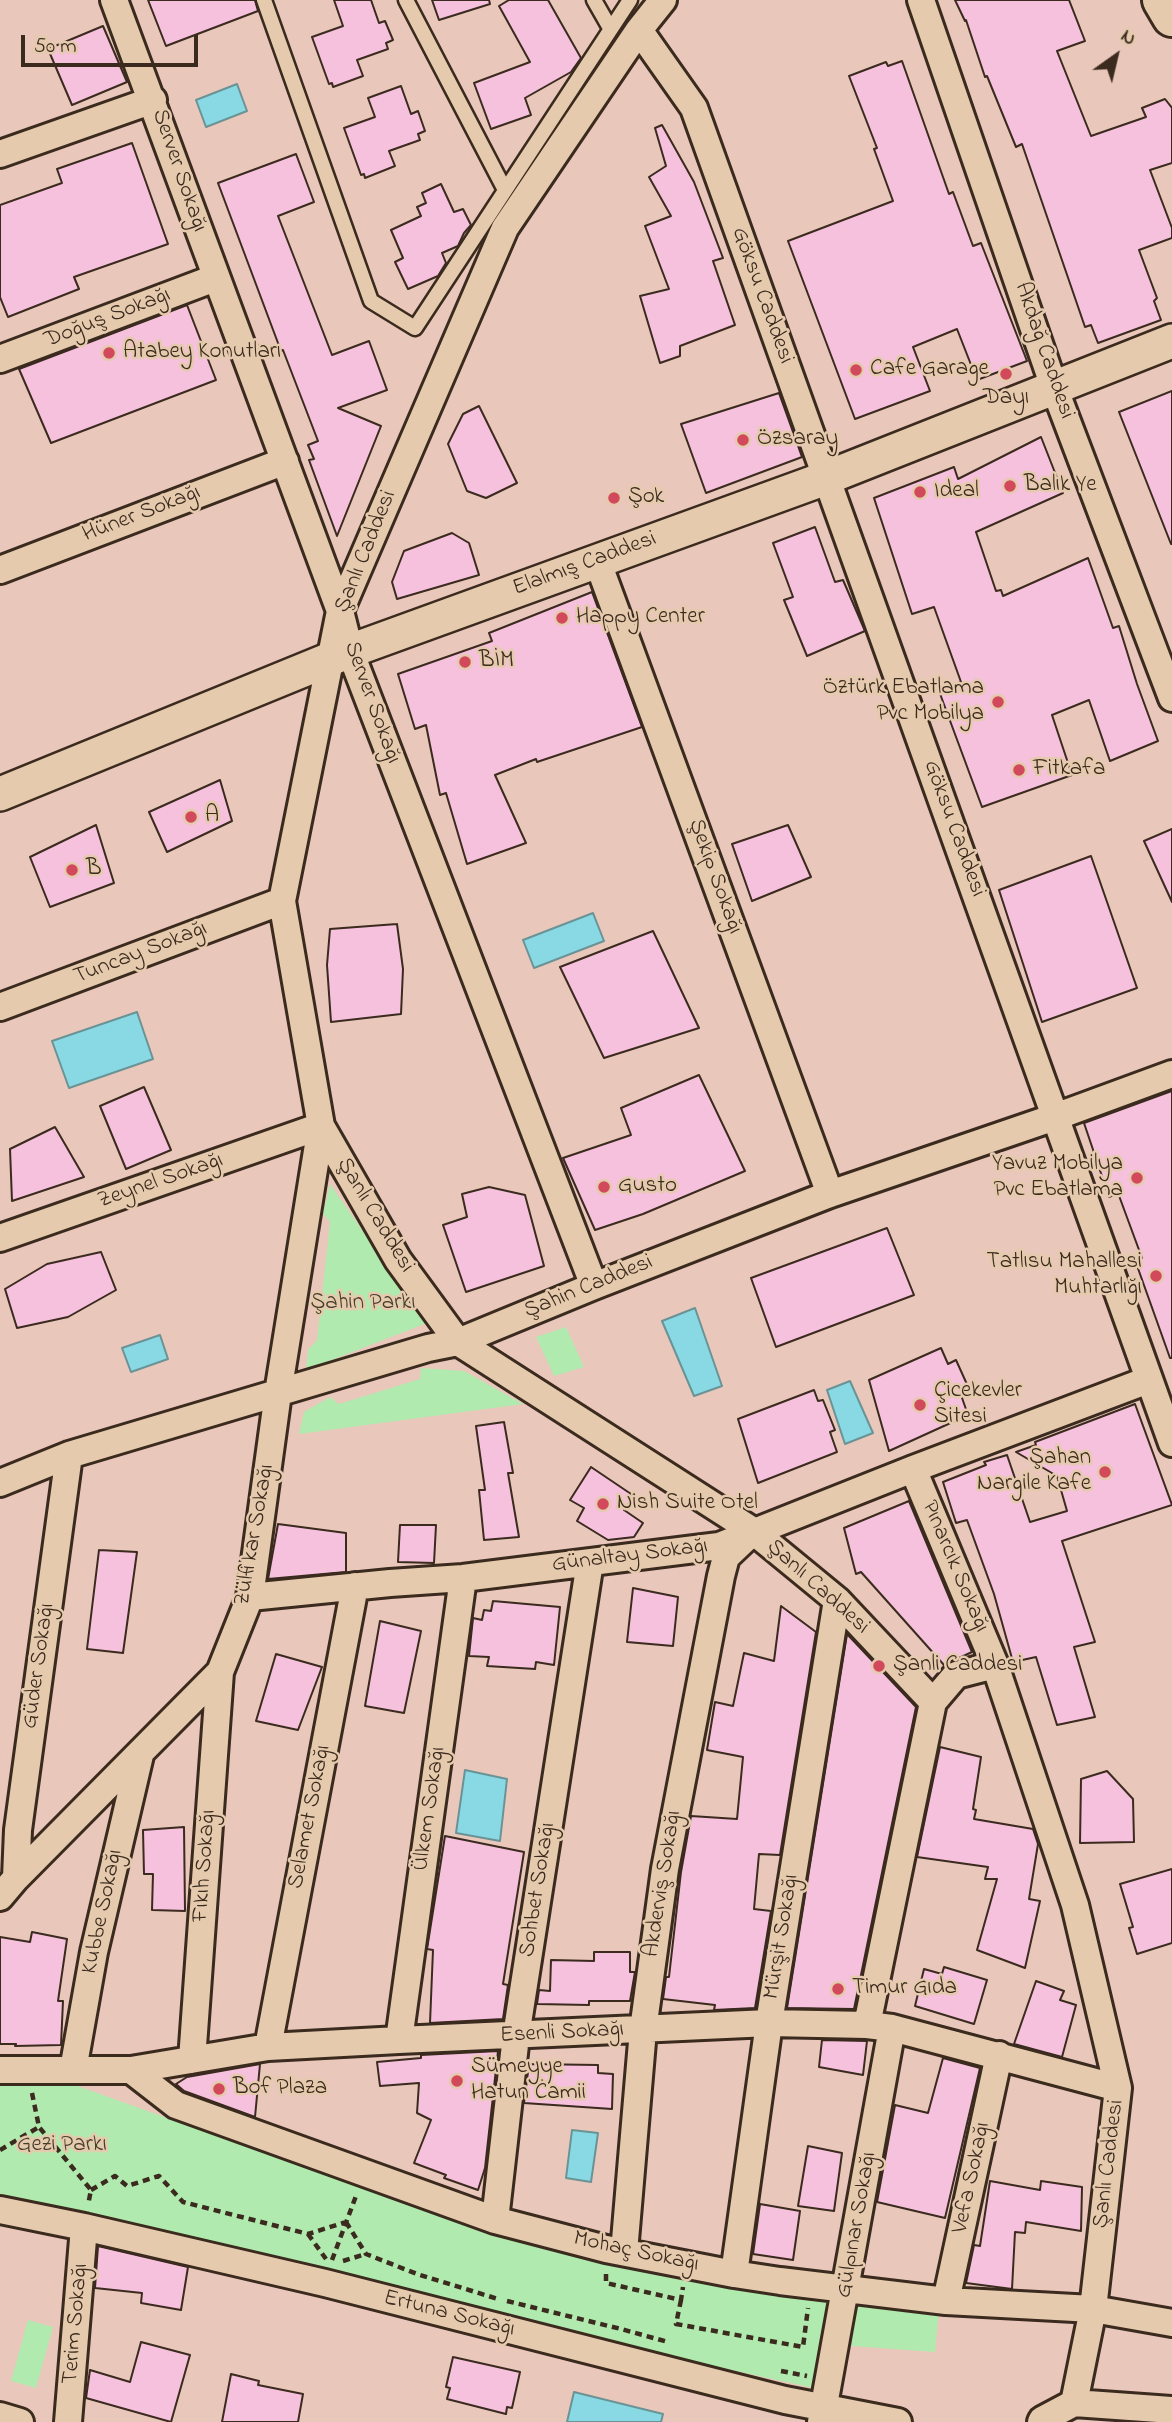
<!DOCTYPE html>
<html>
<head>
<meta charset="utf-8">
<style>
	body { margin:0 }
	#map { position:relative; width:1172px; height:2422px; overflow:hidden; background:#eac7bb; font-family:"Indie Flower",sans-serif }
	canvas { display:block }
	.north { position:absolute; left:1081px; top:21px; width:70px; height:70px; -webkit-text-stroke:5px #e5caad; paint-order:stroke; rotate:34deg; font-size:19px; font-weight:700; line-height:28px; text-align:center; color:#3b2a1e }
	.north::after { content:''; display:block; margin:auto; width:24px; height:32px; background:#3b2a1e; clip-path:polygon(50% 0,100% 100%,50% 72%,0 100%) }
	.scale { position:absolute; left:21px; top:35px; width:177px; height:32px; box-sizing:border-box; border:4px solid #3b2a1e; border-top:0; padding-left:9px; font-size:21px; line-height:24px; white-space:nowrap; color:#3b2a1e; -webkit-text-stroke:5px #e5caad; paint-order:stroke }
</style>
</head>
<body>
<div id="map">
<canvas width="1172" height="2422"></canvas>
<div class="north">N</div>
<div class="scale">50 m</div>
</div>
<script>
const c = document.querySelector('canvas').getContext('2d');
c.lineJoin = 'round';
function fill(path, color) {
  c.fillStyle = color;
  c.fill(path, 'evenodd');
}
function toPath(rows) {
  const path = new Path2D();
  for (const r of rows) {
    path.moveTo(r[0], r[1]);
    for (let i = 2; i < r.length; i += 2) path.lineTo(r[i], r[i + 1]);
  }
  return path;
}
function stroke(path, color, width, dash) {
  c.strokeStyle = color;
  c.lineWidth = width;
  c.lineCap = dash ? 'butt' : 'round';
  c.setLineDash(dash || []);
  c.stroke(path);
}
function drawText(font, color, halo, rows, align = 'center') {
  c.font = font + ' "Indie Flower",sans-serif';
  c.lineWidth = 5;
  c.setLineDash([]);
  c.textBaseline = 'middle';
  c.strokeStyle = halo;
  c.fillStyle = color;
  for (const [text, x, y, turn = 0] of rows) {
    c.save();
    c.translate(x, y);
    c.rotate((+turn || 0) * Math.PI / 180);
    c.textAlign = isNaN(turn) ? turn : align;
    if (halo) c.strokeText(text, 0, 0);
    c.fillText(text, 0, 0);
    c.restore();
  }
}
fill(toPath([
	[330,1184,427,1323,306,1370,308,1350,317,1340,330,1222,323,1214],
	[566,1327,584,1367,554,1376,536,1337],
	[421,1368,464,1371,523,1404,299,1434,304,1412,330,1397,339,1404,420,1379],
	[61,2080,491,2234,603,2257,831,2294,818,2389,572,2335,114,2220,0,2195,0,2083],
	[857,2300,939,2309,935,2352,851,2346],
	[28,2320,53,2327,36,2388,11,2381]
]), '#b1eaae');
const water = toPath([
	[237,84,247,111,206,127,196,100,237,84],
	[593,913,604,941,534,968,523,940,593,913],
	[137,1012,153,1059,69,1088,52,1041,137,1012],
	[695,1308,722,1386,694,1396,662,1321,695,1308],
	[160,1335,168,1359,131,1372,122,1348,160,1335],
	[850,1381,873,1433,845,1444,827,1390,850,1381],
	[465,1770,507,1779,500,1841,456,1833,465,1770],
	[572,2130,598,2133,591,2182,566,2178,572,2130],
	[574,2392,663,2414,661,2422,567,2422,574,2392]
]);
fill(water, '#89d9e5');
stroke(water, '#6a9395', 2);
const building = toPath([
	[148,0,255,0,258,11,166,46,148,0],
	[334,0,371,0,379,23,385,21,393,40,386,43,388,49,357,60,363,76,333,87,332,83,329,84,312,37,343,26,334,0],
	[432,0,489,0,490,4,439,20,432,0],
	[509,0,548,0,581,58,571,72,525,98,531,115,491,129,474,83,530,62,499,6,509,0],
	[955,0,1069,0,1085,41,1057,51,1091,136,1146,117,1142,108,1165,99,1172,108,1172,163,1150,170,1172,228,1172,238,1139,250,1157,298,1154,301,1161,320,1098,343,1091,325,1085,327,1022,144,1016,147,987,76,985,77,966,20,965,21,955,0],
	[103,26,127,82,72,105,48,49,103,26],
	[902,61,949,194,953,192,973,246,981,243,1027,361,977,380,957,329,913,347,930,391,855,419,788,241,893,201,874,149,877,148,849,76,886,62,888,66,902,61],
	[401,86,411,114,418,111,425,131,418,134,420,140,389,151,395,166,365,178,364,174,361,175,344,128,375,117,368,98,401,86],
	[662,125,694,182,723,258,713,261,735,325,680,346,680,356,660,363,640,296,669,289,645,226,671,216,649,177,666,166,655,128,662,125],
	[132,143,168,244,74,277,79,289,8,317,0,297,0,205,62,183,57,169,132,143],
	[296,154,314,202,278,216,332,355,369,341,387,390,338,408,381,426,337,536,309,460,314,459,308,445,318,441,283,350,281,351,218,183,296,154],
	[441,184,454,212,463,209,471,225,464,233,458,246,442,253,446,263,438,276,408,289,395,262,403,258,391,230,421,216,417,207,426,203,422,193,441,184],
	[187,305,216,380,51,443,19,369,187,305],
	[1172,391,1172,544,1171,544,1119,412,1172,391],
	[779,393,802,457,706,493,681,424,779,393],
	[479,406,517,483,486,498,467,491,448,444,463,414,479,406],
	[1041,437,1063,493,976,532,996,591,1001,590,1003,596,1088,558,1113,628,1119,626,1137,684,1158,741,1110,761,1089,700,1052,715,1072,775,982,807,939,691,961,682,934,607,912,614,874,498,954,467,958,479,1041,437],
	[815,527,835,582,843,580,865,631,807,656,784,600,793,597,773,543,815,527],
	[452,533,469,543,479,575,397,599,392,582,404,551,452,533],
	[592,592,642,727,537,762,536,759,495,775,526,843,467,864,446,793,440,795,426,725,415,729,398,674,492,641,489,633,592,592],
	[220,780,232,821,167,852,149,812,220,780],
	[96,825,114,883,50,907,30,857,96,825],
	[788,825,811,877,752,901,732,844,788,825],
	[1172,829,1172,902,1144,841,1172,829],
	[1091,856,1137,988,1042,1022,999,890,1091,856],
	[397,924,403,969,401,1014,331,1022,327,965,330,929,397,924],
	[653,931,699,1028,604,1058,560,967,653,931],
	[699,1075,745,1171,643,1214,595,1230,563,1158,631,1135,621,1108,699,1075],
	[144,1087,171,1150,126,1169,100,1106,144,1087],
	[1172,1091,1172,1358,1170,1358,1135,1260,1142,1258,1118,1193,1109,1197,1084,1123,1172,1091],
	[55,1127,84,1177,12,1201,10,1149,55,1127],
	[489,1187,525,1195,544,1266,466,1292,443,1225,467,1217,462,1194,489,1187],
	[887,1228,914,1295,776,1347,751,1278,887,1228],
	[101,1252,116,1290,68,1317,17,1328,5,1289,47,1264,101,1252],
	[941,1348,948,1364,956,1360,970,1391,961,1395,968,1415,889,1451,869,1380,941,1348],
	[814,1390,818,1401,823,1400,835,1430,830,1432,837,1452,758,1483,738,1419,814,1390],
	[1135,1404,1172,1505,1062,1541,1095,1642,1074,1647,1095,1717,1057,1725,1036,1657,1013,1662,994,1594,967,1520,956,1523,943,1482,986,1465,984,1462,1007,1455,1030,1522,1067,1511,1057,1476,1016,1452,1036,1445,1035,1442,1135,1404],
	[504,1422,513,1473,508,1473,519,1537,484,1540,479,1490,485,1490,476,1426,504,1422],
	[591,1467,634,1496,624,1510,643,1523,634,1537,608,1540,577,1521,584,1508,570,1500,591,1467],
	[909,1501,972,1652,944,1665,861,1572,856,1574,844,1528,909,1501],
	[278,1524,346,1533,346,1572,268,1579,278,1524],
	[400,1525,436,1525,434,1563,398,1562,400,1525],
	[99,1550,137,1552,123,1653,87,1649,99,1550],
	[633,1588,678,1597,673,1646,627,1642,633,1588],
	[493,1601,560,1607,554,1665,536,1662,535,1669,487,1666,489,1657,469,1656,473,1618,482,1620,484,1610,491,1611,493,1601],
	[781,1606,816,1632,780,1855,759,1854,754,1909,771,1911,755,2008,714,2010,715,2005,663,1999,666,1977,669,1977,681,1872,691,1816,737,1819,743,1757,707,1750,715,1702,733,1706,744,1653,774,1661,781,1606],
	[380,1621,421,1631,404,1713,365,1706,380,1621],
	[847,1634,916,1707,854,2009,787,2008,847,1634],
	[276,1654,322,1667,298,1730,256,1721,276,1654],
	[940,1747,981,1757,973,1809,976,1810,974,1819,1033,1829,1038,1844,1029,1899,1040,1901,1025,1968,977,1950,997,1879,985,1879,988,1867,917,1857,940,1747],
	[1107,1771,1133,1799,1134,1842,1080,1843,1081,1779,1107,1771],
	[184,1827,185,1911,152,1910,153,1874,144,1874,143,1830,184,1827],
	[445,1836,524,1852,503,1984,508,1985,503,2019,430,2023,433,1950,427,1949,445,1836],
	[1172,1869,1172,1943,1137,1954,1129,1928,1133,1927,1120,1884,1172,1869],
	[32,1932,67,1939,58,2001,63,2001,61,2045,15,2046,16,2044,0,2044,0,1937,30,1942,32,1932],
	[594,1952,630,1952,630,1972,635,1972,630,2001,589,2001,589,2005,537,2004,539,1990,550,1991,551,1960,594,1961,594,1952],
	[944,1967,987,1980,974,2024,915,2006,924,1969,942,1974,944,1967],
	[1036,1981,1064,1991,1060,2000,1076,2005,1062,2057,1014,2044,1036,1981],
	[822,2040,867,2041,863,2075,819,2067,822,2040],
	[498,2051,485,2168,478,2190,444,2178,446,2175,414,2163,431,2120,417,2113,419,2083,380,2086,377,2062,421,2058,421,2055,498,2051],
	[943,2058,980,2068,945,2218,877,2202,895,2105,928,2113,943,2058],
	[260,2064,255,2117,184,2091,176,2084,187,2077,260,2064],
	[529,2064,598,2065,598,2073,613,2074,612,2109,524,2103,529,2064],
	[808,2146,842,2153,834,2211,798,2206,808,2146],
	[990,2181,1040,2190,1041,2181,1082,2187,1081,2231,1026,2222,1025,2233,1015,2232,1012,2289,966,2283,974,2245,980,2246,990,2181],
	[760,2204,800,2211,793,2260,753,2254,760,2204],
	[98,2246,188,2267,181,2310,141,2303,142,2293,95,2288,98,2246],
	[141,2342,190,2355,171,2422,86,2398,90,2370,130,2382,141,2342],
	[453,2357,520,2372,512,2408,507,2407,506,2414,447,2399,450,2388,446,2387,453,2357],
	[231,2374,259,2381,258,2385,303,2394,298,2422,222,2422,231,2374]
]);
fill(building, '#f6c1dd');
stroke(building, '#3b2a1e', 2);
const service = toPath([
	[264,0,371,301,415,328,630,0],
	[406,0,505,190],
	[594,0,610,28]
]);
const minor = toPath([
	[114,0,340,611,350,651,594,1286],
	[663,0,639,30,505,228,340,611,282,901,321,1126,398,1260,458,1342,753,1531,837,1600,933,1702],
	[921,0,1054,387,1172,698],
	[639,30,694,108,1172,1443],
	[0,154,153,100],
	[0,359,215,278],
	[597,560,830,1194],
	[0,570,285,461],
	[0,1007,282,901],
	[0,1238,321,1126],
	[913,1469,995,1665],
	[0,1483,69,1455,428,1348,458,1342,594,1286,830,1194,1055,1117,1172,1074],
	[250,1597,390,1583,463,1578,719,1546,913,1469,1148,1380],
	[16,1878,18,1830,69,1455],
	[0,1897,16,1878,220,1672,250,1597,278,1393,321,1126],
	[867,2025,933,1702,956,1675,995,1665,1075,1905,1118,2088,1093,2309,1074,2403],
	[399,2040,463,1578],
	[268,2047,355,1586],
	[192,2060,220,1672],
	[0,2070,131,2070,268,2047,399,2040,769,2023,867,2025,892,2028,1118,2088],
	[73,2070,94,1952,140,1755],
	[131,2070,176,2105,495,2220,606,2249,734,2274,780,2281,946,2301,1093,2309,1172,2323],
	[0,2210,84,2227,325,2283,785,2400,898,2422],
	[495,2220,516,2036,590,1562],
	[624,2252,643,2030,665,1869,721,1576,726,1557,745,1539],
	[734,2274,769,2023,837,1600],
	[946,2301,999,2055],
	[0,2416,20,2422],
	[68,2422,84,2227],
	[821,2422,892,2028],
	[1041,2422,1042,2420,1074,2403,1172,2410]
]);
const tertiary = toPath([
	[0,794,350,651,826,478,1172,341]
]);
const primary = toPath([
	[1162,0,1172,17]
]);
stroke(service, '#3b2a1e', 19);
stroke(minor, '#3b2a1e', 32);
stroke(tertiary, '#3b2a1e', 38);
stroke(primary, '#3b2a1e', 44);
stroke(toPath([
	[32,2093,39,2127,91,2190,88,2205],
	[0,2150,39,2127],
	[91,2190,115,2176,127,2186,159,2176,183,2202,308,2234,346,2222],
	[346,2222,366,2254,417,2274,498,2299],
	[308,2234,326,2259],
	[332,2260,356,2196],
	[343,2261,366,2254],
	[606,2274,606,2283,681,2300,683,2287],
	[681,2300,676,2324,803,2347,808,2308],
	[507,2301,621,2329,668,2342],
	[781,2371,807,2376]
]), '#3b2a1e', 4.5, [7, 5]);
stroke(service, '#e5caad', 14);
stroke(minor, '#e5caad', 26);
stroke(tertiary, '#e5caad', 33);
stroke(primary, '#e5caad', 38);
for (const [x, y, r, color] of [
	[109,353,7,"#d1495b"],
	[856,370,7,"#d1495b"],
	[1006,374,7,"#d1495b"],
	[743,440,7,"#d1495b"],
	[1010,486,7,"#d1495b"],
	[920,492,7,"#d1495b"],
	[614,498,7,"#d1495b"],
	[562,618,7,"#d1495b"],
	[465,662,7,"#d1495b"],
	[998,702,7,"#d1495b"],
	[1019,770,7,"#d1495b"],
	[191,817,7,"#d1495b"],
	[72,870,7,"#d1495b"],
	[1137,1178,7,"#d1495b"],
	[604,1187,7,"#d1495b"],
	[1156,1276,7,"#d1495b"],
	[920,1405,7,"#d1495b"],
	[1105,1472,7,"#d1495b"],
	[603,1504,7,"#d1495b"],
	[879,1666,7,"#d1495b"],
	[838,1989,7,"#d1495b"],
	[457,2081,7,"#d1495b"],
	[219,2089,7,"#d1495b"]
]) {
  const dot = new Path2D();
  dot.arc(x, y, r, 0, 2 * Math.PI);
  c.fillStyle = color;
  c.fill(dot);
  stroke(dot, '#e5caad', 2.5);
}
drawText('23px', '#3b2a1e', '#e5caad', [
	["Server Sokağı",178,171,71],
	["Göksu Caddesi",761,296,70],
	["Doğuş Sokağı",108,319,-21],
	["Akdağ Caddesi",1043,351,71],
	["Hüner Sokağı",142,515,-21],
	["Şanlı Caddesi",367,552,-68],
	["Elalmış Caddesi",585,565,-20],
	["Server Sokağı",371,703,70],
	["Göksu Caddesi",953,829,70],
	["Şekip Sokağı",714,877,70],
	["Tuncay Sokağı",141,954,-21],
	["Zeynel Sokağı",161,1182,-19],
	["Şanlı Caddesi",374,1216,59],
	["Şahin Caddesi",589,1288,-22],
	["Zülfikar Sokağı",256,1535,-80],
	["Günaltay Sokağı",630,1557,-7],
	["Pınarcık Sokağı",954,1567,67],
	["Şanlı Caddesi",817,1588,42],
	["Güder Sokağı",40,1666,-82],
	["Ülkem Sokağı",431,1809,-82],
	["Selamet Sokağı",311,1817,-79],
	["Fıkıh Sokağı",206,1866,-86],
	["Akderviş Sokağı",664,1884,-81],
	["Sohbet Sokağı",539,1890,-81],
	["Kubbe Sokağı",104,1912,-78],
	["Mürşit Sokağı",783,1937,-81],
	["Esenli Sokağı",562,2034,-3],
	["Şanlı Caddesi",1110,2164,-83],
	["Vefa Sokağı",973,2178,-78],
	["Gülpınar Sokağı",858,2225,-80],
	["Mohaç Sokağı",636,2253,12],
	["Ertuna Sokağı",449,2315,14],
	["Terim Sokağı",77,2324,-85]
]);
drawText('23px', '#3b2a1e', '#e5caad', [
	["Atabey Konutları",123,353],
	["Cafe Garage",870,370],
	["Dayı",1006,399,"center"],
	["Özsaray",757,440],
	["Balık Ye",1024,486],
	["Ideal",934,492],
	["Şok",628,498],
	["Happy Center",576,618],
	["BİM",479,662],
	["Öztürk Ebatlama",984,689,"right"],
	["Pvc Mobilya",984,715,"right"],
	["Fitkafa",1033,770],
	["A",205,817],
	["B",86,870],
	["Yavuz Mobilya",1123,1165,"right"],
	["Pvc Ebatlama",1123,1191,"right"],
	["Gusto",618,1187],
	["Tatlısu Mahallesi",1142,1263,"right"],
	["Muhtarlığı",1142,1289,"right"],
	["Çicekevler",934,1392],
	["Sitesi",934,1418],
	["Şahan",1091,1459,"right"],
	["Nargile Kafe",1091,1485,"right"],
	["Nish Suite Otel",617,1504],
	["Şanli Caddesi",893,1666],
	["Timur Gıda",852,1989],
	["Sümeyye",471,2068],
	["Hatun Camii",471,2094],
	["Bof Plaza",233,2089]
], 'left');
drawText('23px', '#473d2c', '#e5caad', [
	["Şahin Parkı",363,1304],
	["Gezi Parkı",62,2146]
]);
</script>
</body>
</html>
